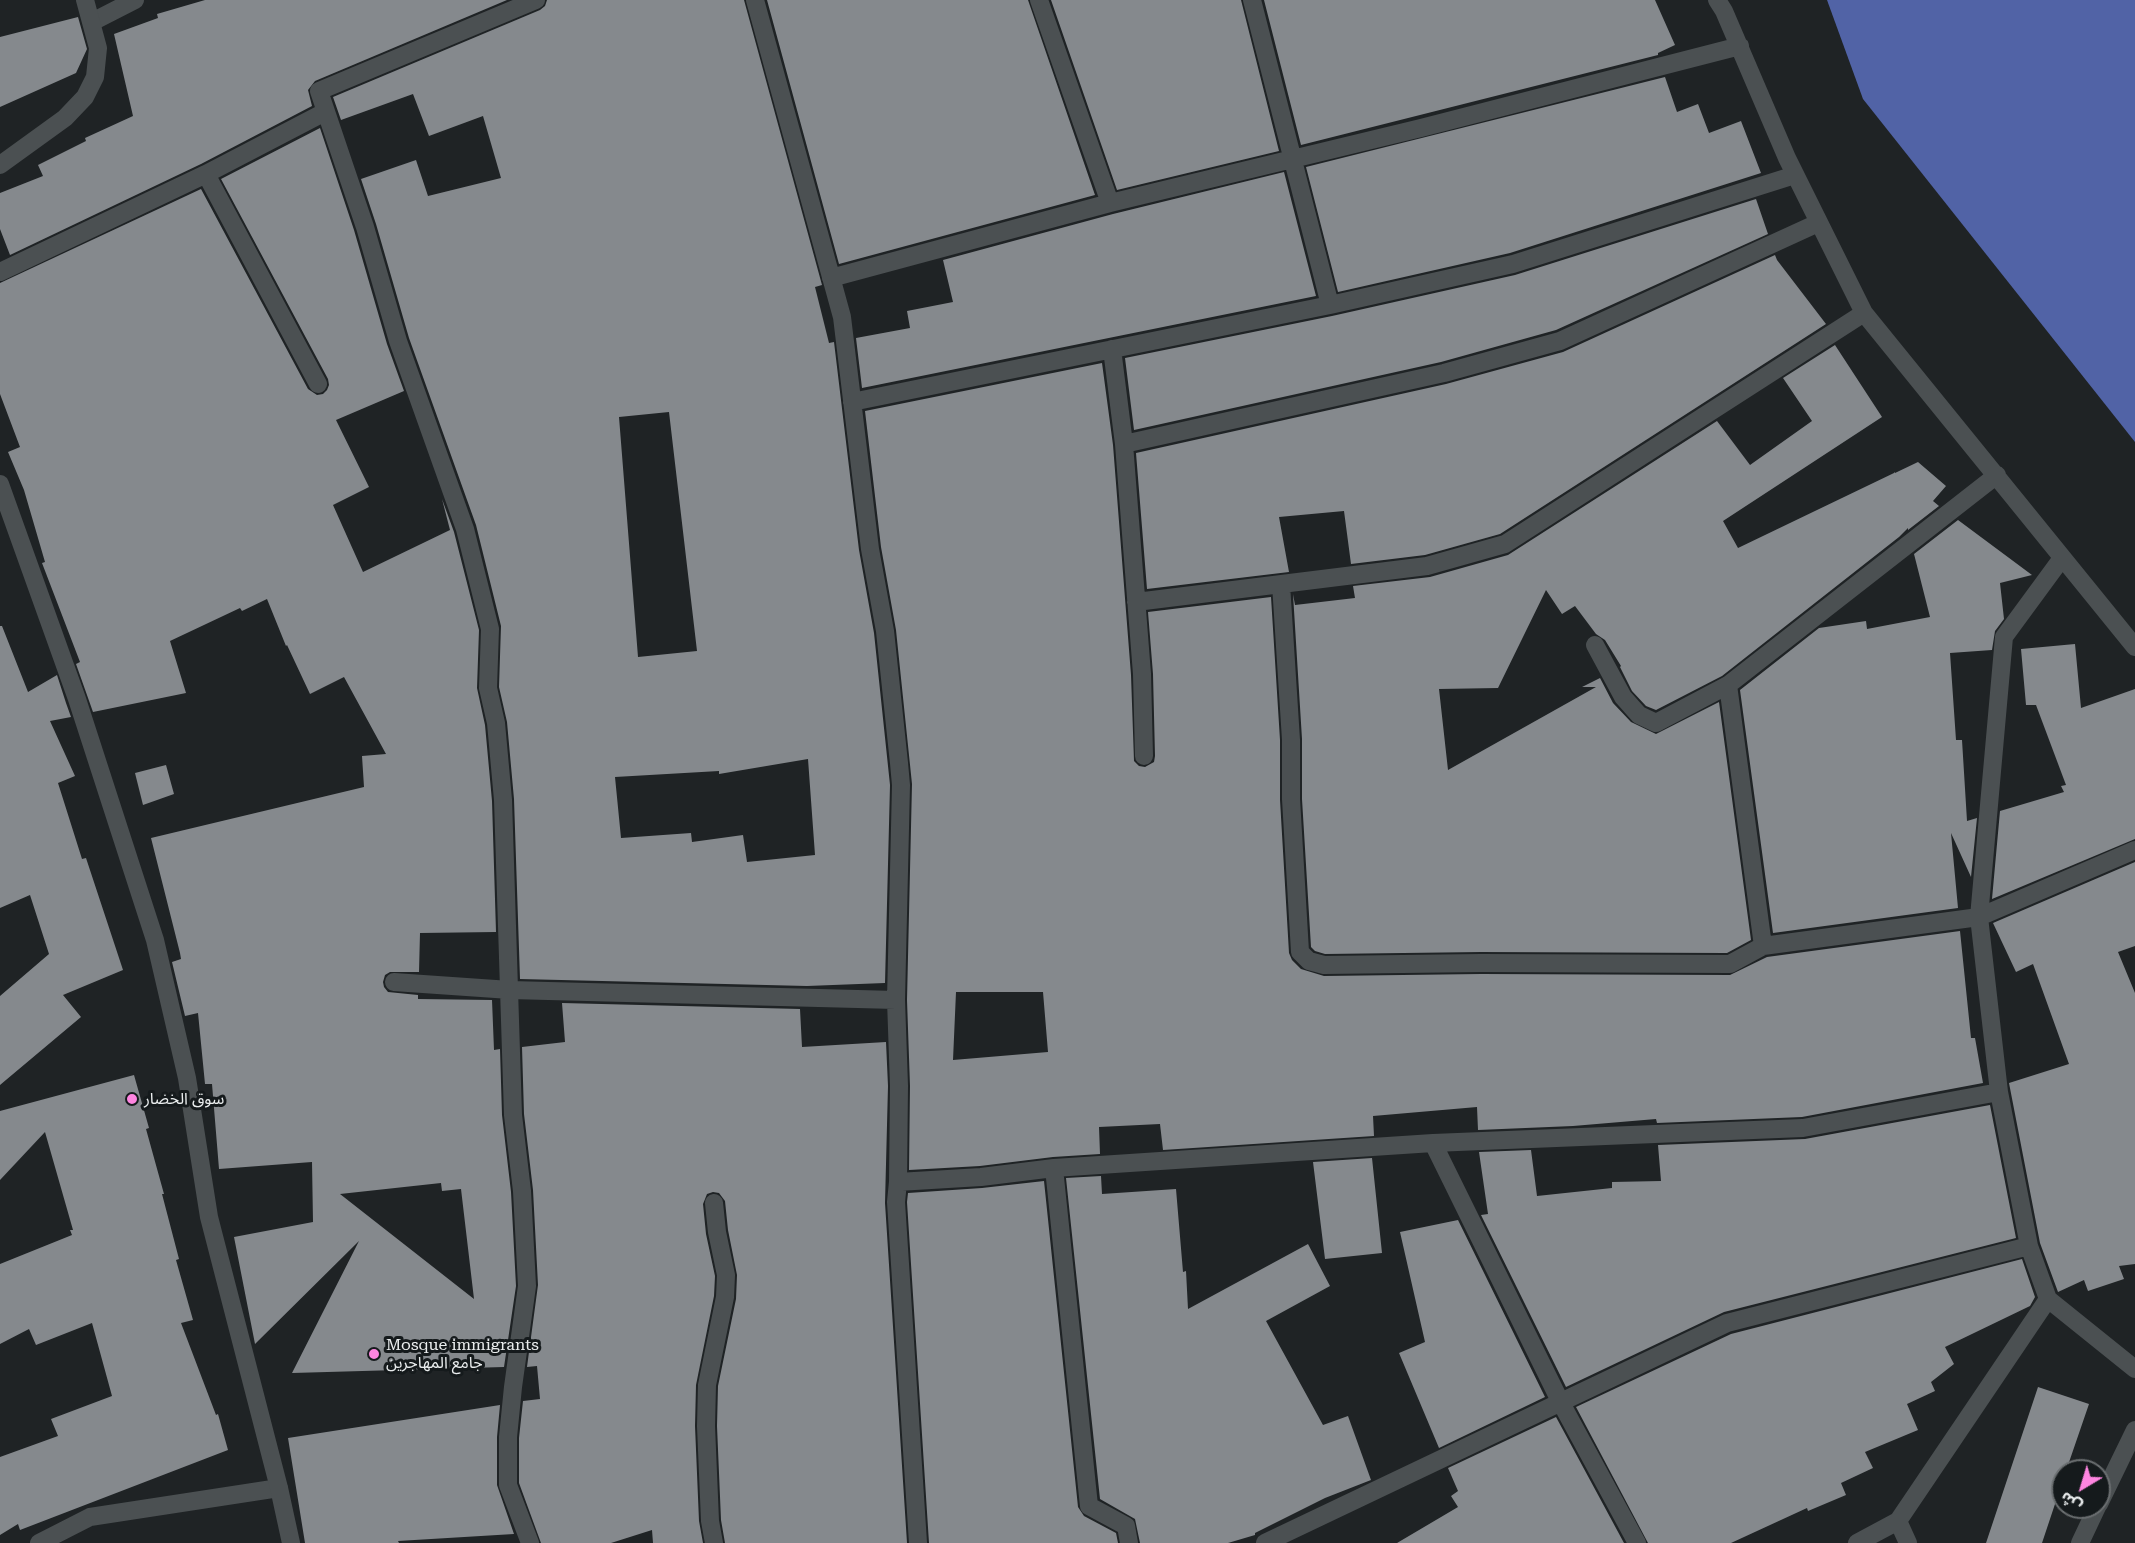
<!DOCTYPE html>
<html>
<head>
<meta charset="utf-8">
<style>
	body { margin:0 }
	#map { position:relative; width:2135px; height:1543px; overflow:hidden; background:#1f2325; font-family:"Roboto Serif","Noto Sans Arabic",serif }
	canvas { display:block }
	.north { position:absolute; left:2051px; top:1459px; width:60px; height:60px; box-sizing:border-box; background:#151a1c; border:2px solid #6a6e70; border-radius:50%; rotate:218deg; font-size:16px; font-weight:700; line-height:24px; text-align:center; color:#eaedee }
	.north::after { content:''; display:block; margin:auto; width:21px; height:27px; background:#fe85e0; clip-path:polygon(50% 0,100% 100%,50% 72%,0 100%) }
</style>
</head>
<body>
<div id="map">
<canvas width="2135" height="1543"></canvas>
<div class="north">ش</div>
</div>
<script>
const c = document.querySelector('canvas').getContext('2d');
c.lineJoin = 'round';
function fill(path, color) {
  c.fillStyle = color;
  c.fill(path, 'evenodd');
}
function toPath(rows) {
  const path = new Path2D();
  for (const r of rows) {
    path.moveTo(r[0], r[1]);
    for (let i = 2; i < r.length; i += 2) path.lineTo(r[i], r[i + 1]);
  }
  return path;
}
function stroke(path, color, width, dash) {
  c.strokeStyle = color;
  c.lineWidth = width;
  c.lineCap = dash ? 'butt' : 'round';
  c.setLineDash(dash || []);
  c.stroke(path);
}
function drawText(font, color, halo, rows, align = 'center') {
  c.font = font + ' "Roboto Serif","Noto Sans Arabic",serif';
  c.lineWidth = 6;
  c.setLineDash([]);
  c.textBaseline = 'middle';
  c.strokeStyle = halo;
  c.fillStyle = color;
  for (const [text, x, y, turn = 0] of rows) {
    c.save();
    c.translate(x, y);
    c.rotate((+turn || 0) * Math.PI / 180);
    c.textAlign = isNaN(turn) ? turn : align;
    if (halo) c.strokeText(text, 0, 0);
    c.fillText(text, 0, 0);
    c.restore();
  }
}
fill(toPath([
	[1827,0,2135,0,2135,442,1863,99]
]), '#5163a6');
fill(toPath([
	[205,0,507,0,315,81,308,90,312,106,201,164,10,255,0,229,0,193,43,176,38,165,86,141,85,138,133,116,114,34,158,18,157,14],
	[547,0,744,0,822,285,815,287,829,343,834,342,859,550,874,633,890,785,885,983,807,986,520,979,514,799,507,722,499,687,501,626,476,525,409,338,376,224,361,179,416,160,428,196,501,178,483,116,429,136,413,94,341,120,333,97,540,10,545,6],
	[669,412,697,651,638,657,619,417],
	[808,759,815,855,747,862,743,835,692,842,691,833,621,838,615,777,719,771,719,774],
	[767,0,1028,0,1095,195,839,264],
	[1051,0,1241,0,1279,151,1117,190],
	[1264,0,1655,0,1675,45,1658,53,1658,55,1301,145],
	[78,17,87,49,76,73,0,107,0,37],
	[1665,77,1677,112,1698,104,1709,133,1741,121,1761,173,1510,253,1338,292,1306,167],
	[320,128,354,230,387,344,404,391,336,420,369,487,333,505,363,572,450,530,442,499,454,532,479,630,477,688,485,725,492,801,496,932,420,933,419,972,390,972,385,975,383,982,384,987,388,992,418,995,418,999,492,1000,494,1050,500,1049,502,1115,511,1192,516,1286,504,1367,292,1373,359,1241,255,1344,234,1237,313,1222,312,1162,219,1169,212,1084,205,1084,198,1013,185,1016,172,962,181,959,180,953,151,838,364,787,362,756,386,754,344,677,310,694,287,645,286,646,267,599,242,611,240,608,170,641,186,693,93,712,76,664,80,662,42,563,45,562,24,490,8,452,20,447,0,394,0,283,201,189,308,389,317,395,323,394,327,390,329,385,328,379,221,179],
	[441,1183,442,1191,461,1189,474,1299,340,1194],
	[1284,172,1316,296,862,388,856,338,910,328,907,311,953,302,943,260,1113,214],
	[1756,199,1768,234,1556,330,1441,362,1134,430,1125,358,1332,316,1515,275],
	[1775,255,1777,260,1826,324,1500,534,1425,555,1351,564,1344,511,1279,517,1289,572,1147,589,1136,453,1446,384,1563,352],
	[1835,345,1882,417,1723,521,1738,548,1894,473,1894,472,1895,473,1918,462,1946,486,1933,501,1939,506,1908,530,1908,528,1899,537,1722,676,1656,710,1646,706,1632,691,1620,667,1621,666,1605,640,1596,634,1575,606,1562,614,1546,590,1498,688,1439,689,1448,770,1596,687,1582,687,1600,678,1613,703,1631,722,1656,734,1719,702,1751,940,1727,953,1481,952,1325,954,1315,951,1311,947,1302,799,1302,739,1293,594,1295,605,1355,598,1353,586,1430,577,1508,555,1717,421,1750,465,1812,421,1783,378],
	[1102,363,1113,445,1131,675,1134,761,1139,766,1145,767,1154,762,1155,756,1153,674,1148,612,1271,597,1280,740,1280,800,1289,953,1292,960,1301,969,1324,976,1481,974,1730,975,1767,957,1960,931,1971,1038,1975,1038,1983,1083,1802,1117,1657,1123,1656,1119,1573,1126,1478,1130,1477,1107,1373,1116,1374,1136,1163,1150,1160,1124,1099,1127,1100,1154,1053,1157,980,1166,909,1170,910,1086,907,1000,912,784,896,630,881,547,865,411],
	[956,992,1043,992,1048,1052,953,1060],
	[1958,520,2032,575,2000,583,2004,619,1995,631,1992,650,1950,653,1956,740,1962,740,1967,821,1977,818,1971,877,1951,833,1958,908,1773,933,1740,690,1819,628,1866,621,1867,629,1930,617,1914,554],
	[0,626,2,626,28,692,57,675,66,703,71,717,50,721,75,776,58,783,82,859,86,858,123,970,63,995,81,1017,0,1085,0,996,49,954,30,895,0,908],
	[2075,644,2081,708,2135,689,2135,839,1992,899,2000,811,2064,792,2061,786,2066,785,2036,705,2026,705,2021,649],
	[166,765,174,794,143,805,135,773],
	[2135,862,2135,946,2118,952,2135,993,2135,1264,2119,1266,2124,1279,2088,1291,2084,1280,2058,1292,2040,1243,2009,1083,2069,1064,2033,964,2016,972,1993,923],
	[562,1003,800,1009,802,1047,886,1042,888,1086,885,1203,907,1543,725,1543,721,1520,717,1426,718,1386,736,1299,737,1275,728,1230,725,1201,719,1193,713,1192,707,1194,703,1204,706,1234,715,1276,714,1296,696,1385,695,1426,699,1521,703,1543,653,1543,652,1530,611,1543,541,1543,519,1483,519,1438,523,1401,540,1399,537,1366,527,1367,538,1285,533,1190,524,1114,522,1047,565,1042],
	[134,1075,149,1128,146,1129,164,1194,162,1194,179,1259,176,1260,193,1320,181,1323,216,1415,218,1414,228,1450,20,1530,18,1524,0,1535,0,1457,58,1436,51,1419,112,1396,92,1323,36,1345,29,1329,0,1344,0,1264,72,1235,70,1230,73,1230,45,1132,0,1180,0,1111],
	[1990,1105,2016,1238,1724,1312,1566,1387,1481,1215,1488,1214,1479,1152,1531,1150,1537,1196,1612,1188,1612,1182,1661,1181,1658,1145,1805,1139],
	[1372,1158,1382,1253,1325,1259,1313,1162],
	[1101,1176,1102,1194,1176,1189,1183,1272,1186,1271,1188,1309,1308,1244,1330,1286,1266,1321,1323,1425,1348,1416,1371,1480,1325,1498,1255,1533,1255,1535,1228,1543,1140,1543,1135,1519,1100,1499,1066,1178],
	[1044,1181,1078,1507,1084,1516,1116,1533,1118,1543,929,1543,907,1202,908,1193,982,1188],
	[1458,1220,1545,1397,1439,1448,1399,1353,1425,1342,1400,1232],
	[2022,1259,2035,1297,2030,1306,1945,1347,1954,1364,1931,1382,1935,1391,1907,1404,1918,1430,1865,1452,1873,1468,1841,1483,1846,1495,1808,1511,1807,1508,1731,1543,1648,1543,1576,1407,1731,1334],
	[2038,1387,2089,1404,2066,1471,2063,1471,2063,1480,2042,1543,1986,1543],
	[500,1405,497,1437,497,1485,514,1534,398,1541,399,1543,305,1543,288,1438],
	[1556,1417,1624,1543,1397,1543,1458,1507,1451,1496,1458,1491,1448,1468]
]), '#85898d');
stroke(toPath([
	[755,0,842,317,870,549,885,631,899,763,901,785,896,1000,899,1086,898,1182,896,1202,918,1543],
	[1039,0,1110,203],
	[1252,0,1330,305,1513,264,1795,175],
	[1717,0,1724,11,1787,158,1864,313,2135,647],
	[92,22,135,0],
	[206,174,318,384],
	[0,272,206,174,325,112],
	[831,278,1110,203,1421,128,1740,46],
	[1112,349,1124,444,1142,674,1144,756],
	[852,402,1330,305],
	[1124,444,1444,373,1560,341,1818,223],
	[2062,558,2004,637,1979,917,1999,1092,2029,1246,2048,1299,2135,1369],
	[1281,584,1291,740,1291,799,1300,952,1309,961,1324,965,1481,963,1730,964,1763,946,1979,917,2135,850],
	[1136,602,1427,566,1505,544,1864,313],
	[1595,645,1623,697,1639,715,1656,723,1728,685,1997,475],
	[1728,685,1763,946],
	[394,982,510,990,896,1000],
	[1433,1143,1560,1401,1637,1543],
	[1054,1168,1089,1506,1126,1526,1129,1543],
	[898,1182,981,1177,1054,1168,1433,1143,1803,1128,1999,1092],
	[714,1203,717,1232,726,1275,725,1297,707,1385,706,1426,710,1521,714,1543],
	[2099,1504,2135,1430],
	[1898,1521,1908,1543],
	[39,1543,90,1517,279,1488],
	[530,1543,508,1485,508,1437,513,1387,527,1286,522,1191,513,1115,503,800,496,723,488,688,490,629,465,529,398,341,365,227,319,91,536,0],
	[1265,1543,1727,1323,2029,1246],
	[1857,1543,1898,1521,2048,1299],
	[2080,1543,2097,1507]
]), '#4b5052', 18);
stroke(toPath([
	[0,165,65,118,85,97,95,77,98,48,85,0],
	[0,484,77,699,155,940,187,1078,209,1217,279,1488,291,1543]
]), '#4b5052', 18);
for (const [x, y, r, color] of [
	[132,1099,6,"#fe85e0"],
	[374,1354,6,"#fe85e0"]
]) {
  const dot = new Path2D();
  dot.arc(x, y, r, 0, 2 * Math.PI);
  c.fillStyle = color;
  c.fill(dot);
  stroke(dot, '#151a1c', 2);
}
drawText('16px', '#eaedee', '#151a1c', [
	["سوق الخضار",144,1099],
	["Mosque immigrants",386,1345],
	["جامع المهاجرين",386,1363]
], 'left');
</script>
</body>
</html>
